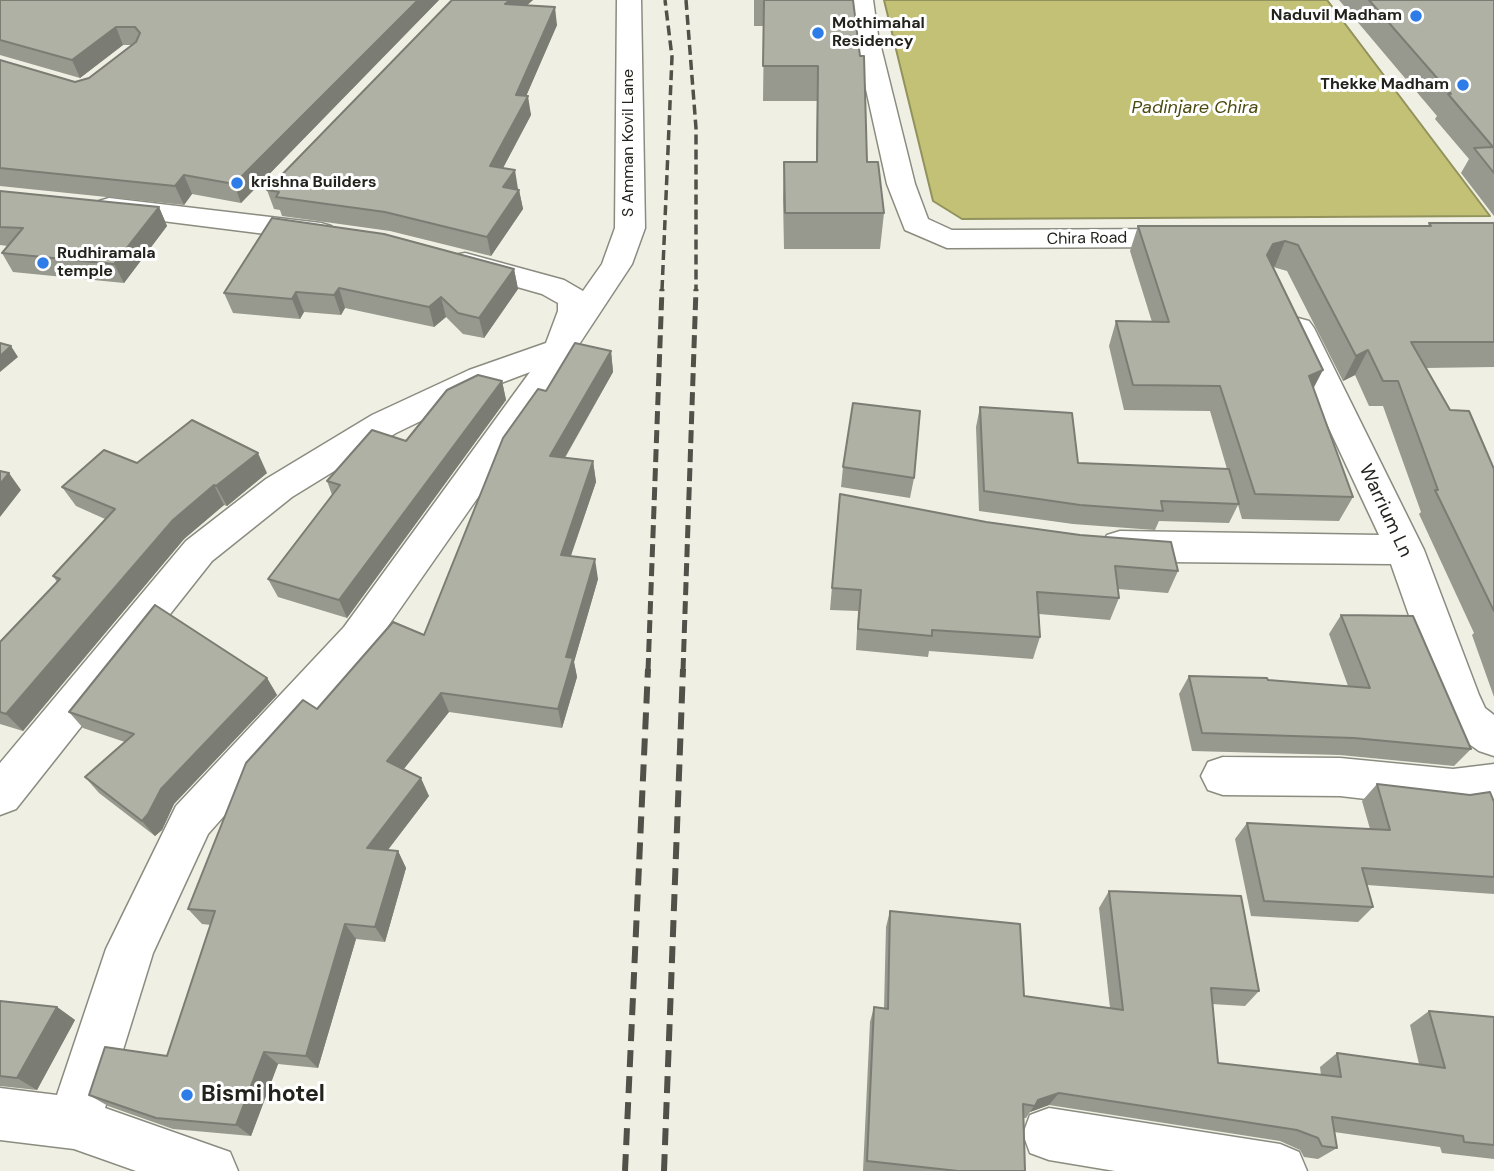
<!DOCTYPE html>
<html>
<head>
<meta charset="utf-8">
<style>
	body { margin:0 }
	canvas { display:block; background:#efefe3 }
</style>
</head>
<body>
<canvas width="1494" height="1171"></canvas>
<script>
const c = document.querySelector('canvas').getContext('2d');
c.lineJoin = 'round';
function fill(path, color) {
  c.fillStyle = color;
  c.fill(path, 'evenodd');
}
function toPath(rows) {
  const path = new Path2D();
  for (const r of rows) {
    path.moveTo(r[0], r[1]);
    for (let i = 2; i < r.length; i += 2) path.lineTo(r[i], r[i + 1]);
  }
  return path;
}
function stroke(path, color, width, dash) {
  c.strokeStyle = color;
  c.lineWidth = width;
  c.lineCap = dash ? 'butt' : 'round';
  c.setLineDash(dash || []);
  c.stroke(path);
}
function drawText(font, color, halo, rows, align = 'center') {
  c.font = font + ' "DM Sans",sans-serif';
  c.lineWidth = 6;
  c.setLineDash([]);
  c.textBaseline = 'middle';
  c.strokeStyle = halo;
  c.fillStyle = color;
  for (const [text, x, y, turn = 0] of rows) {
    c.save();
    c.translate(x, y);
    c.rotate((+turn || 0) * Math.PI / 180);
    c.textAlign = isNaN(turn) ? turn : align;
    if (halo) c.strokeText(text, 0, 0);
    c.fillText(text, 0, 0);
    c.restore();
  }
}
const water = toPath([
	[884,0,1327,0,1490,216,962,219,933,201,884,0]
]);
fill(water, '#c2c176');
stroke(water, '#92925c', 2);
const minor = toPath([
	[617,0,641,0,645,228,632,264,574,352,555,387,372,649,208,834,153,953,105,1108,230,1152,238,1171,136,1171,74,1149,0,1140,0,1088,57,1095,106,949,176,806,344,627,530,372,493,386,396,433,292,497,212,561,16,809,0,815,0,763,186,541,266,479,372,415,469,370,546,343,558,311,558,303,542,294,454,269,450,262,454,255,465,253,564,280,583,291,602,264,615,228,617,0],
	[849,0,873,0,878,35,915,184,928,219,952,230,1186,229,1196,232,1201,238,1196,244,1186,247,947,248,905,230,887,184,854,35,849,0],
	[109,198,321,223,331,226,336,232,331,238,321,241,99,213,95,207,99,201,109,198],
	[1298,318,1309,321,1314,328,1424,550,1479,695,1485,708,1494,715,1494,756,1479,751,1455,734,1437,695,1391,564,1167,562,1120,559,1107,555,1101,545,1107,535,1120,531,1379,535,1282,328,1287,321,1298,318],
	[1223,757,1340,758,1453,769,1494,764,1494,802,1453,809,1340,796,1223,795,1208,790,1201,776,1208,762,1223,757],
	[1049,1108,1280,1144,1299,1152,1307,1171,1115,1171,1049,1160,1030,1153,1023,1134,1030,1115,1049,1108]
]);
stroke(minor, '#8b8c80', 3);
fill(minor, '#fff');
stroke(toPath([
	[686,0,696,128,696,290],
	[662,290,672,57,665,0]
]), '#51514a', 3.5, [10, 5]);
stroke(toPath([
	[648,671,662,289],
	[683,671,696,289]
]), '#51514a', 5, [13, 6]);
stroke(toPath([
	[625,1171,648,669],
	[664,1171,683,669]
]), '#51514a', 6, [17, 9]);
fill(toPath([
	[0,0,439,0,241,203,192,194,184,205,0,186,0,60,75,82,89,78,131,45,123,45,80,78,0,55],
	[452,0,533,0,527,5,557,25,526,96,531,115,503,168,518,189,518,190,519,190,523,209,491,256,390,231,282,216,280,210,274,209,267,190],
	[754,0,853,0,867,162,884,213,880,249,784,249,783,198,784,162,816,162,817,101,763,101,764,26,754,26],
	[1339,0,1494,0,1494,216,1461,173,1469,159,1435,119,1437,116],
	[0,191,159,207,167,226,124,283,13,272,2,253,8,246,0,245],
	[1429,223,1494,223,1494,367,1425,368,1450,410,1494,469,1494,697,1472,635,1474,633,1419,514,1421,512,1383,406,1369,406,1355,375,1343,381,1287,271,1273,267,1313,389,1353,497,1339,521,1242,519,1238,505,1229,523,1159,521,1155,530,1073,524,979,511,976,427,980,407,1078,463,1227,469,1210,411,1124,410,1109,346,1116,321,1152,322,1130,251,1138,226,1428,226],
	[514,269,518,289,484,338,463,334,446,317,434,327,345,308,341,315,304,312,300,319,233,313,224,293],
	[611,351,613,372,565,458,593,461,596,482,571,556,598,579,574,662,577,677,562,728,449,712,403,769,429,796,388,850,398,851,406,868,385,942,356,939,318,1068,278,1064,251,1136,173,1129,108,1106,89,1095,167,1056,211,925,202,924,188,909,317,709,424,635,546,391],
	[502,381,506,400,347,618,278,597,268,579,332,495,327,481,406,441],
	[137,463,267,473,227,506,224,505,184,539,23,731,0,724,0,642,57,582,53,576,105,519,76,506,62,487],
	[843,467,914,478,910,498,841,487],
	[840,494,1178,571,1168,593,1118,589,1119,598,1110,620,1039,614,1040,637,1033,659,929,651,928,657,856,650,858,611,830,610],
	[1341,615,1471,749,1454,766,1340,755,1192,751,1179,694,1189,676,1348,686,1329,634],
	[267,678,277,695,174,804,162,830,155,836,99,793,85,777,125,742,83,728,69,712],
	[1377,784,1494,802,1494,894,1367,885,1373,907,1358,922,1251,916,1235,839,1247,823,1370,829,1362,801],
	[1109,891,1259,991,1245,1006,1212,1004,1218,1063,1321,1075,1320,1067,1337,1053,1419,1064,1410,1025,1429,1011,1494,1017,1494,1159,1442,1153,1440,1147,1334,1132,1337,1148,1318,1159,1304,1157,1300,1150,1280,1141,1049,1105,1030,1112,1026,1118,1024,1118,1025,1171,863,1171,870,1022,874,1007,884,1008,886,927,890,911,1024,996,1110,1008,1099,908],
	[0,1001,57,1007,75,1020,37,1090,0,1086]
]), '#97988e');
fill(toPath([
	[418,0,439,0,241,203,234,184],
	[510,0,533,0,508,22,505,4],
	[555,7,557,25,521,108,528,96,531,115,494,185,490,166,516,95],
	[116,27,123,45,80,78,72,60],
	[515,170,518,189,506,206,503,187],
	[184,175,192,194,184,205,175,186],
	[519,190,523,209,491,256,487,237],
	[159,207,167,226,124,283,114,264],
	[1285,241,1275,266,1262,269,1267,255,1273,244],
	[514,269,518,289,484,338,479,318],
	[339,288,345,308,341,315,334,295],
	[296,292,304,312,300,319,292,299],
	[441,297,446,317,434,327,429,307],
	[11,346,18,357,0,372,0,356],
	[1368,350,1355,375,1343,381,1356,356],
	[611,351,613,372,554,476,550,456],
	[1323,370,1310,395,1309,376],
	[502,381,506,400,347,618,339,600],
	[258,453,267,473,227,506,216,486],
	[593,461,596,482,564,575,561,555],
	[9,473,21,490,0,517,0,484],
	[214,485,224,505,184,539,23,731,6,714,173,520],
	[595,559,598,579,574,662,577,677,562,728,558,709,566,657],
	[267,678,277,695,174,804,162,830,155,836,142,821,161,789],
	[441,693,449,712,396,779,387,761],
	[421,778,429,796,376,865,367,848],
	[398,851,406,868,385,942,375,927],
	[345,924,356,939,318,1068,306,1056],
	[57,1007,75,1020,37,1090,17,1078],
	[264,1052,278,1064,251,1136,236,1125],
	[1059,1093,1049,1105,1030,1112,1038,1100]
]), '#7b7c74');
const building = toPath([
	[0,0,418,0,234,184,184,175,175,186,0,168,0,60,75,82,89,78,136,42,140,33,135,27,116,27,72,60,0,40,0,0],
	[452,0,510,0,505,4,555,7,516,95,528,96,490,166,515,170,503,187,519,190,487,237,385,212,276,197,279,192,267,190,452,0],
	[764,0,853,0,860,56,864,56,867,162,878,162,884,213,785,213,784,162,817,162,818,66,763,66,764,0],
	[1369,0,1494,0,1494,173,1474,148,1493,147,1448,94,1451,94,1369,0],
	[0,191,159,207,114,264,2,253,23,228,0,227,0,191],
	[272,218,384,234,514,269,479,318,458,313,441,297,429,307,339,288,334,295,296,292,292,299,224,293,272,218],
	[1429,223,1494,223,1494,342,1411,342,1450,410,1469,411,1494,469,1494,611,1435,490,1438,490,1398,381,1383,381,1368,350,1356,356,1298,245,1285,241,1273,244,1267,255,1323,370,1309,376,1353,497,1255,494,1220,386,1133,385,1116,321,1169,322,1138,226,1431,226,1429,223],
	[0,343,11,346,0,356,0,343],
	[575,343,611,351,550,456,593,461,561,555,595,559,566,657,573,658,558,709,441,693,387,761,421,778,367,848,398,851,375,927,345,924,306,1056,264,1052,236,1125,156,1118,89,1095,105,1047,167,1056,215,911,188,909,246,763,303,700,317,709,393,622,424,635,503,438,538,389,546,391,575,343],
	[478,375,502,381,339,600,268,579,340,485,327,481,372,430,406,441,447,390,478,375],
	[853,403,920,411,914,478,843,467,853,403],
	[980,407,1072,413,1078,463,1229,469,1239,504,1161,501,1163,511,1080,505,984,491,980,407],
	[192,420,258,453,216,486,214,485,173,520,6,714,0,712,0,642,60,579,53,576,115,509,62,487,104,450,137,463,192,420],
	[0,471,9,473,0,484,0,471],
	[840,494,986,522,1080,535,1171,542,1178,571,1115,566,1119,598,1037,592,1040,637,932,630,932,636,858,629,861,590,832,588,840,494],
	[155,605,267,678,161,789,148,814,142,821,85,777,134,734,69,712,155,605],
	[1341,615,1413,616,1471,749,1354,738,1202,733,1189,676,1267,678,1268,680,1370,688,1341,615],
	[1377,784,1470,795,1490,792,1494,802,1494,877,1362,868,1373,907,1264,901,1247,823,1390,830,1377,784],
	[1109,891,1241,896,1259,991,1211,988,1218,1063,1341,1077,1337,1053,1445,1068,1429,1011,1494,1017,1494,1145,1464,1142,1463,1136,1332,1117,1337,1148,1322,1146,1318,1138,1297,1130,1059,1093,1038,1100,1035,1106,1023,1104,1025,1171,958,1171,867,1161,874,1007,888,1009,890,911,1020,924,1024,996,1123,1010,1109,891],
	[0,1001,57,1007,17,1078,0,1076,0,1001]
]);
fill(building, '#b0b1a5');
stroke(building, '#7b7c74', 2);
for (const [x, y, r, color] of [
	[1416,16,7,"#2e7ce8"],
	[818,33,7,"#2e7ce8"],
	[1463,85,7,"#2e7ce8"],
	[237,183,7,"#2e7ce8"],
	[43,263,7,"#2e7ce8"],
	[187,1095,7,"#2e7ce8"]
]) {
  const dot = new Path2D();
  dot.arc(x, y, r, 0, 2 * Math.PI);
  c.fillStyle = color;
  c.fill(dot);
  stroke(dot, '#fff', 2.5);
}
drawText('bold 16px', '#23231e', '#fff', [
	["Naduvil Madham",1402,16,"right"],
	["Mothimahal",832,24],
	["Residency",832,42],
	["Thekke Madham",1449,85,"right"],
	["krishna Builders",251,183],
	["Rudhiramala",57,254],
	["temple",57,272]
], 'left');
drawText('16px', '#23231e', '#fff', [
	["S Amman Kovil Lane",629,143,-90],
	["Chira Road",1087,239,-1]
]);
drawText('italic 18px', '#4b4a10', '#fff', [
	["Padinjare Chira",1195,108]
]);
drawText('19px', '#23231e', '#fff', [
	["Warrium Ln",1385,511,65]
]);
drawText('bold 23px', '#23231e', '#fff', [
	["Bismi hotel",201,1095]
], 'left');
</script>
</body>
</html>
